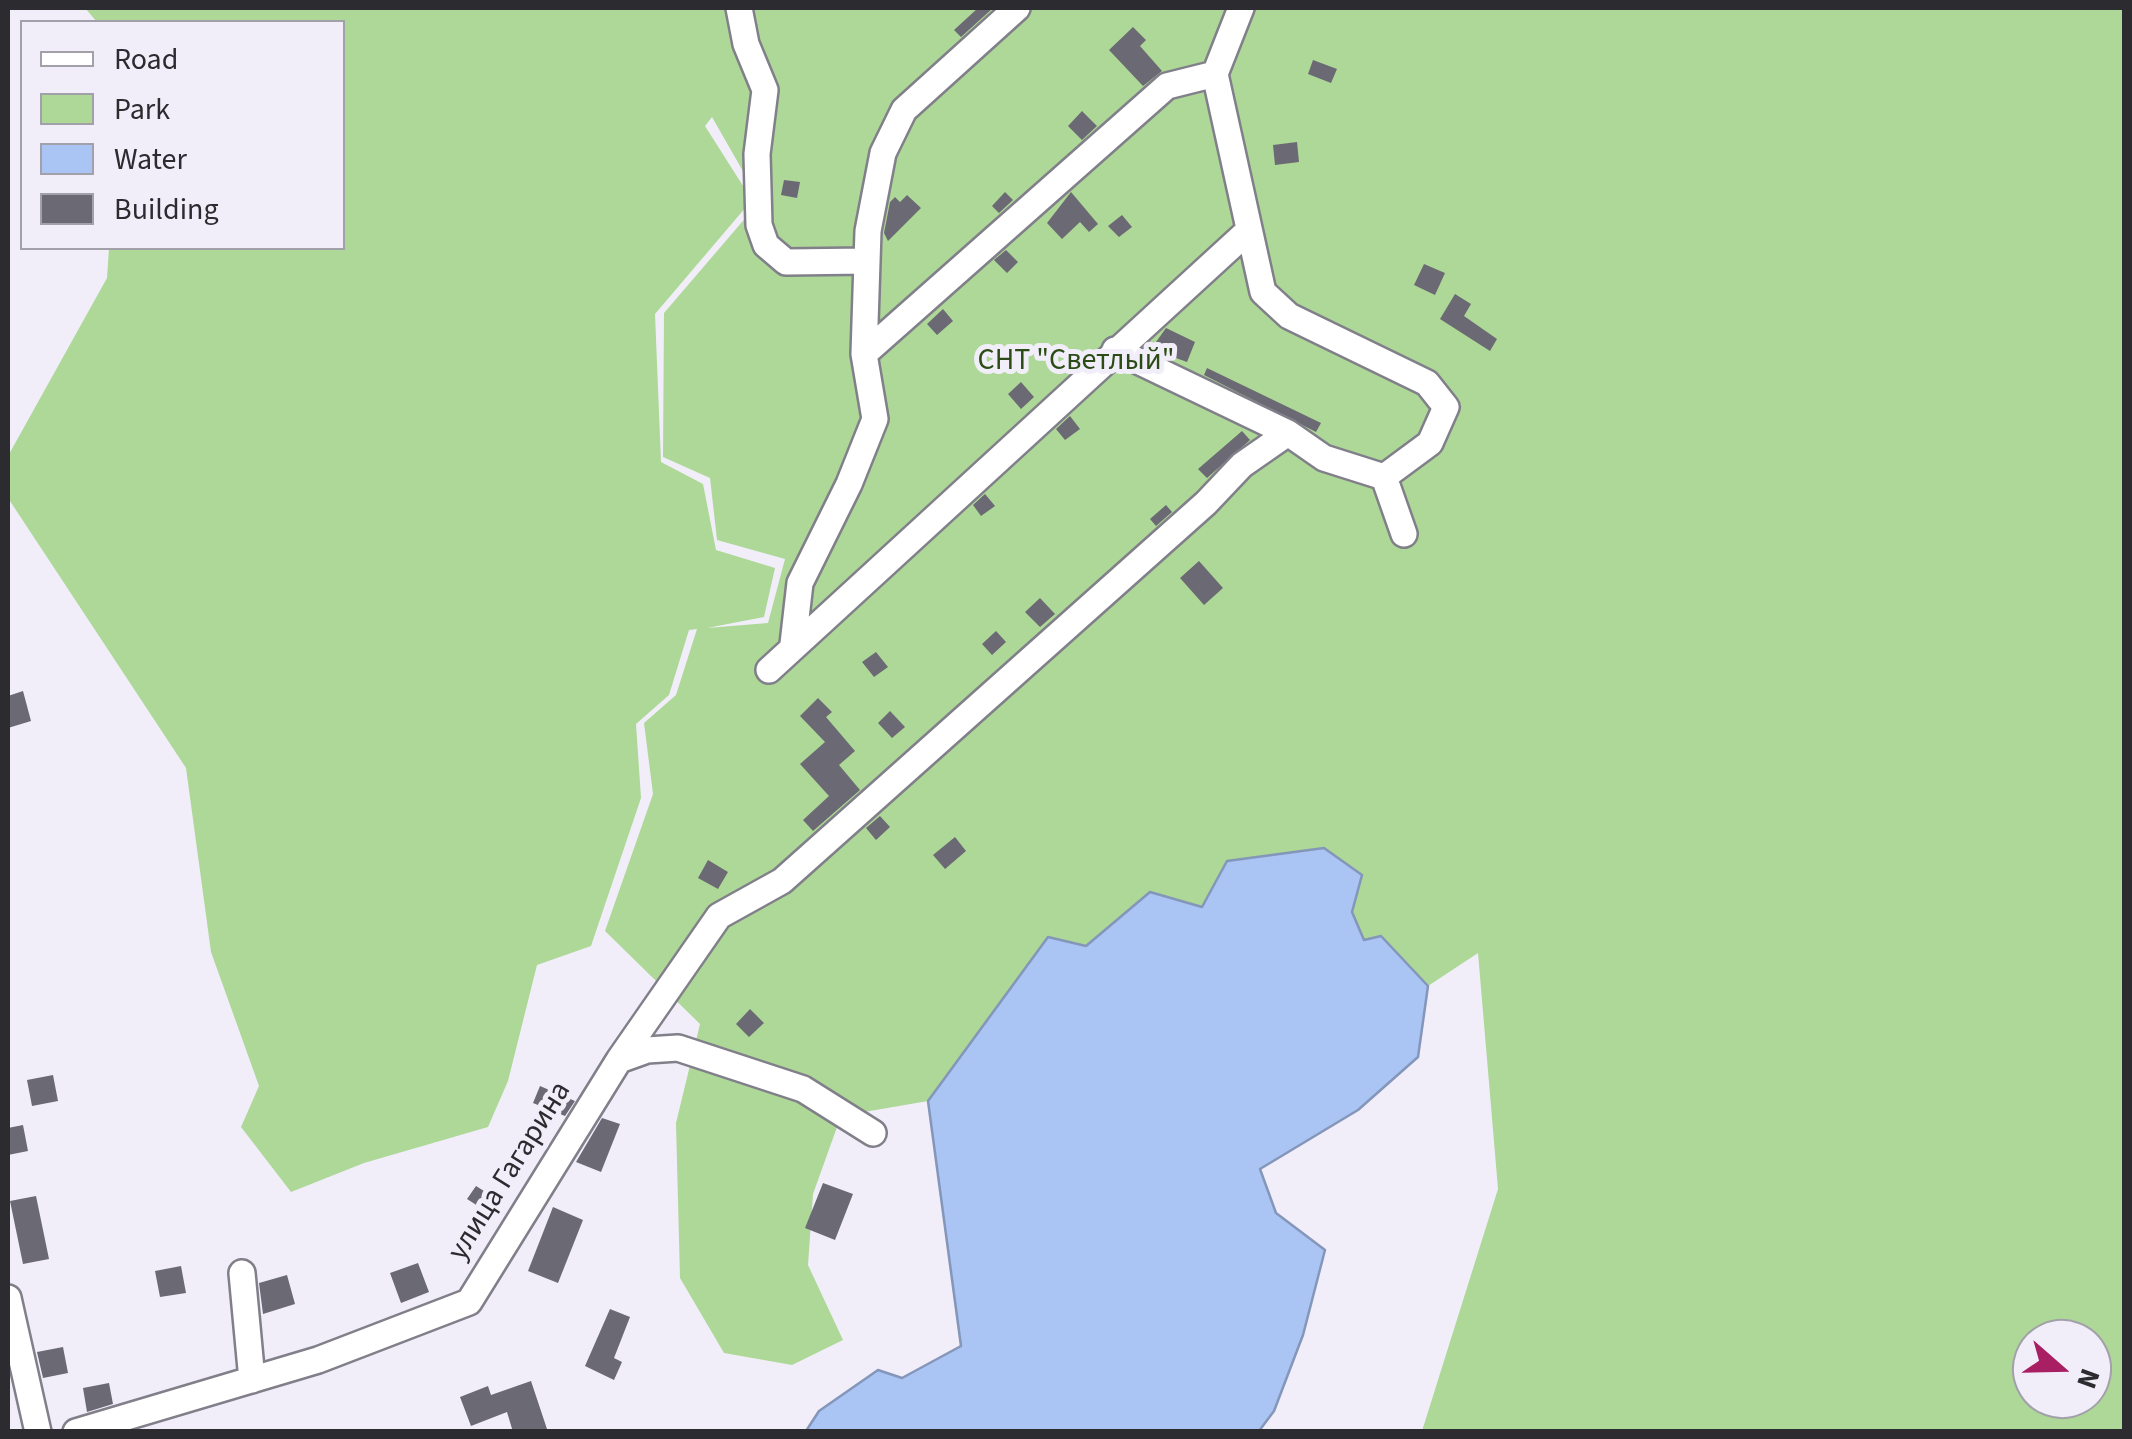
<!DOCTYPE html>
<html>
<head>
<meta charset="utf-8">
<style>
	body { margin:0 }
	#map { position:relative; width:2132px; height:1439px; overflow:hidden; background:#f1eefa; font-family:"Source Sans 3",sans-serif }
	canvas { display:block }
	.frame { position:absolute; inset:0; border:10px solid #2c2b2f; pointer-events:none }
	.legend { position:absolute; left:20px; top:20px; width:325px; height:230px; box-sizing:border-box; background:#f1eefa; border:2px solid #a2a0a9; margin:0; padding:12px 18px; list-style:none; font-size:30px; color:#2c2b2f }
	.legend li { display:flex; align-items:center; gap:20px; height:50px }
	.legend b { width:50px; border:2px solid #a2a0a9 }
	.north { position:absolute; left:2012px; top:1319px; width:100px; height:100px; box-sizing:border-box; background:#f1eefa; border:2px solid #a2a0a9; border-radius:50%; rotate:110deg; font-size:28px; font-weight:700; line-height:40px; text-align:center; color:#2c2b2f }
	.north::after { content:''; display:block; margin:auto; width:35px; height:45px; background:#a81f64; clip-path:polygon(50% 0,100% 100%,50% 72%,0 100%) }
</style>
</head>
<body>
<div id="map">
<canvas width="2132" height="1439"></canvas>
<div class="frame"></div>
<ul class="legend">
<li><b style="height:12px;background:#fff"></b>Road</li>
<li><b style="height:28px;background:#aed897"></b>Park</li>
<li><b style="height:28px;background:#aac4f4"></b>Water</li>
<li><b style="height:28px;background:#6b6973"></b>Building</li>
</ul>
<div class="north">N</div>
</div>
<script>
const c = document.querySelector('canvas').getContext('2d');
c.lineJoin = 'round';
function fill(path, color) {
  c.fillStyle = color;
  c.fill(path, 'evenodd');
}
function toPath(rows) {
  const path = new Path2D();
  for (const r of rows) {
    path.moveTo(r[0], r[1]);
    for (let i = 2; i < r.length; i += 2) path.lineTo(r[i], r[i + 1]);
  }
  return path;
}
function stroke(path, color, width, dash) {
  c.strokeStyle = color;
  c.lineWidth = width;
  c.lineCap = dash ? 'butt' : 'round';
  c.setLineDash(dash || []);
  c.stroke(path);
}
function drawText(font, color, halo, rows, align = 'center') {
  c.font = font + ' "Source Sans 3",sans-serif';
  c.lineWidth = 10;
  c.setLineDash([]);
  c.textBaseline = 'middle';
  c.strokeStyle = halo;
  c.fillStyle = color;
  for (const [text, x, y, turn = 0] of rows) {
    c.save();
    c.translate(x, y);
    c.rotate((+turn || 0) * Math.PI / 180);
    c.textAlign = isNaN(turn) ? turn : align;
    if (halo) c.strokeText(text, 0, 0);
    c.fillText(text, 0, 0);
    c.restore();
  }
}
fill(toPath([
	[85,8,2124,8,2124,1431,1422,1431,1498,1189,1478,953,1428,986,1381,936,1364,941,1352,912,1202,907,1150,892,1086,946,1048,937,928,1101,841,1116,813,1194,808,1265,843,1340,792,1365,724,1353,680,1278,676,1123,700,1024,605,931,653,794,644,723,676,695,697,629,689,630,669,695,636,724,641,798,591,946,537,965,508,1081,488,1127,364,1163,291,1192,241,1127,259,1086,211,952,186,768,8,498,8,456,107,278,109,248,342,248,342,22,97,22],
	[712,117,760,201,664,313,663,457,710,478,717,540,785,559,768,623,707,628,764,617,775,568,716,550,703,484,661,462,655,314,752,200,705,126],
	[2032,1339,2092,1339,2092,1399,2032,1399]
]), '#aed897');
const water = toPath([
	[1324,848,1362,875,1352,912,1364,940,1381,936,1428,986,1418,1057,1358,1110,1260,1169,1276,1213,1325,1250,1303,1335,1274,1411,1259,1431,806,1431,819,1411,878,1370,902,1378,961,1346,928,1101,1048,937,1086,946,1150,892,1202,907,1227,861,1324,848]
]);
fill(water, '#aac4f4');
stroke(water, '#8496b9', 2.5);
fill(toPath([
	[978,8,993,8,961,37,954,30],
	[1133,27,1146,40,1140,46,1162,71,1143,86,1109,50],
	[1313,60,1337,69,1331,83,1308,74],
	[1082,111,1097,126,1082,140,1068,126],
	[1297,142,1299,162,1275,165,1273,145],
	[784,180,800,182,797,198,781,195],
	[1005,192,1013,200,999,213,992,206],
	[1071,192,1098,224,1089,232,1080,222,1062,239,1047,223],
	[907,195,921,208,888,241,884,233,890,202,895,197,900,202],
	[1122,215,1132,227,1119,237,1108,226],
	[1006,250,1018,262,1007,273,994,260],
	[1424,264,1445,273,1435,295,1414,285],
	[1455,294,1471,304,1464,316,1497,339,1490,351,1440,319],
	[943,309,953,321,937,335,927,324],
	[1166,328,1195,342,1187,362,1151,349],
	[1207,368,1321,423,1316,432,1204,375],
	[1021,382,1034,397,1021,409,1008,394],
	[1070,416,1080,429,1065,440,1056,429],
	[1242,431,1250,440,1207,478,1198,469],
	[985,494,995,506,981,516,973,505],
	[1166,505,1172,512,1156,526,1150,519],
	[1199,561,1223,588,1204,605,1180,578],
	[1040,598,1055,614,1040,627,1025,612],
	[996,631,1006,642,992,655,982,644],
	[876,652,888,667,874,677,862,662],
	[23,691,31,721,8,728,8,696],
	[818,698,832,712,826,717,855,751,839,765,860,790,813,831,803,820,829,796,800,764,825,742,800,716],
	[890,711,905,727,892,738,878,723],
	[880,816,890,827,876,840,866,828],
	[955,837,966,851,945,869,933,855],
	[708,860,728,872,718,889,698,878],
	[750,1009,764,1023,749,1037,736,1024],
	[53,1075,58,1101,32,1106,27,1080],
	[540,1086,575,1101,565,1116,533,1103],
	[602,1118,620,1124,601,1172,576,1162],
	[23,1125,28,1151,8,1155,8,1128],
	[823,1183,853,1194,835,1240,805,1228],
	[476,1186,500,1201,492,1215,467,1199],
	[36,1196,49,1259,23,1264,10,1201],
	[553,1207,583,1220,558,1283,528,1271],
	[418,1263,429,1292,401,1303,390,1273],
	[181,1266,186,1293,160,1297,155,1271],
	[287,1275,295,1304,263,1314,259,1283],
	[610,1309,630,1317,614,1358,622,1362,614,1380,585,1366],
	[63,1347,68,1373,43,1378,37,1352],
	[531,1381,548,1432,513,1432,507,1412,471,1426,460,1397,488,1386,491,1395],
	[109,1383,113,1404,87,1412,83,1388]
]), '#6b6973');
const minor = toPath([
	[739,8,746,44,765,90,757,154,759,225,766,245,786,262,867,261],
	[1115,350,1288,433,1324,458,1384,477,1430,443,1446,407,1427,383,1289,316,1263,292,1215,74,1241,8],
	[864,354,1167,86,1215,74],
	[1384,477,1404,534],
	[793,644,800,583,849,484,875,419,864,354,868,231,883,153,904,110,1017,8],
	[769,670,1247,232],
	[619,1060,719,916,782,881,1206,503,1242,465,1288,433],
	[242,1273,252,1380],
	[8,1298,38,1432],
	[76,1432,318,1360,469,1302,619,1060,647,1050,678,1048,803,1089,873,1133]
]);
stroke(minor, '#817f89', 30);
stroke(minor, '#fff', 25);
drawText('30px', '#2b4c14', '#f1eefa', [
	["СНТ \"Светлый\"",1076,362]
]);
drawText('30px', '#2c2b2f', '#f1eefa', [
	["улица Гагарина",511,1172,-58]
]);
</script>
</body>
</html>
